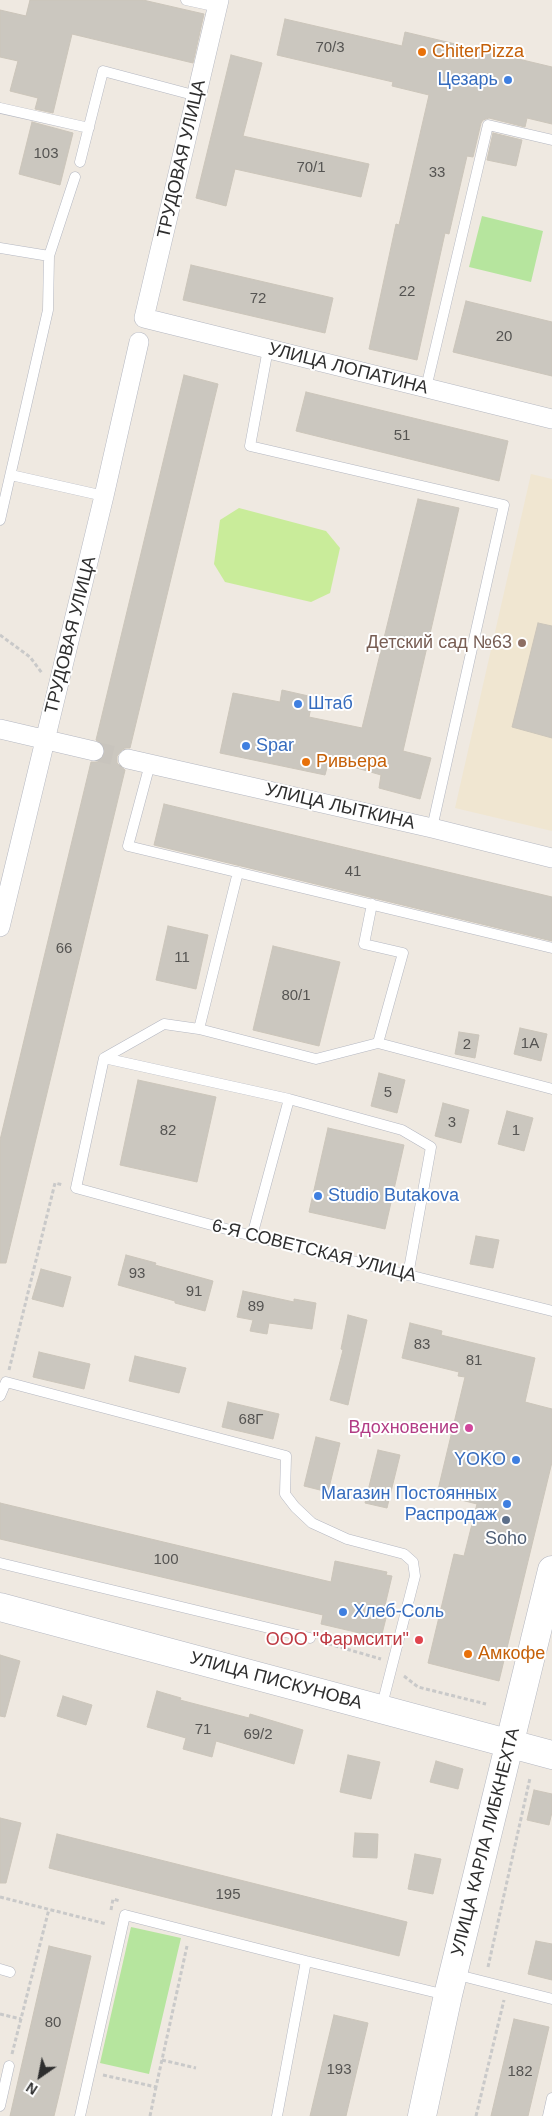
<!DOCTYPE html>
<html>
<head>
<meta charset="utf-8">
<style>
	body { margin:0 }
	#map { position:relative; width:552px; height:2116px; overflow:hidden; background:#efe9e1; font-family:Arial,sans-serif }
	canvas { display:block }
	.north { position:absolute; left:15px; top:2051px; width:50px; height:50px; -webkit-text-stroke:4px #fff; paint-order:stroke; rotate:213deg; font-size:14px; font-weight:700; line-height:20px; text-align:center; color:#2e2e2e }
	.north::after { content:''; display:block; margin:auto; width:18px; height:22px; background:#2e2e2e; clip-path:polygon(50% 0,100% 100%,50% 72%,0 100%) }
</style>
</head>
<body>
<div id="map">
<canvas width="552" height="2116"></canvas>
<div class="north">N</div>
</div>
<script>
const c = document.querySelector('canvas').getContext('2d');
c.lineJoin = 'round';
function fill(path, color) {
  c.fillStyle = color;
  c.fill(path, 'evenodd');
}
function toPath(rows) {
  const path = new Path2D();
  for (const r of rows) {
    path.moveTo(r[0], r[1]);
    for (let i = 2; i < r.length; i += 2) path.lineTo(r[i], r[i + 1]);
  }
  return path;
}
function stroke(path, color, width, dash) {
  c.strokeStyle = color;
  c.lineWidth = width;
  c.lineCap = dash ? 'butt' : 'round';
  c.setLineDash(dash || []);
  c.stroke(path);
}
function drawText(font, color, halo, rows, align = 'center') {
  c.font = font + ' Arial,sans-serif';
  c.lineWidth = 4;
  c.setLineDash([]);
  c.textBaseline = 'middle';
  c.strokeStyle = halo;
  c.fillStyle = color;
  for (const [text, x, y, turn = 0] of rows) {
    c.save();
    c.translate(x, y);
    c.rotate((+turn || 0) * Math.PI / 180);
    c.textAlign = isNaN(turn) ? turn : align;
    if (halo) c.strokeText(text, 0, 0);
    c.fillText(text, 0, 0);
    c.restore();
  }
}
fill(toPath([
	[531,474,552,479,552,831,455,808]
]), '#f0e6d1');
fill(toPath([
	[482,216,543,231,531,282,469,267],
	[131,1927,181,1938,149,2074,100,2063]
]), '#b6e59e');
fill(toPath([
	[239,508,326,531,340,548,330,593,311,602,225,582,214,564,220,520]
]), '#c9ec9a');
const building = toPath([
	[30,0,143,0,204,14,193,63,72,34,53,113,35,109,38,98,10,91,18,61,0,57,0,10,26,16,30,0],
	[285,19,402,46,405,32,552,67,552,124,527,118,525,127,489,118,483,120,481,123,473,157,467,156,449,234,445,233,417,360,369,349,396,224,399,225,429,95,392,86,393,82,277,55,285,19],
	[231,55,262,63,243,136,369,164,361,197,235,169,226,206,196,198,231,55],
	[32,122,73,133,60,185,19,174,32,122],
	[493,133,522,140,516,166,487,160,493,133],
	[191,265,333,298,325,333,183,300,191,265],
	[466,301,552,322,552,376,453,352,466,301],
	[184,375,218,384,130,748,124,748,117,756,117,763,125,770,6,1263,0,1263,0,1140,91,762,98,762,105,754,105,747,96,740,184,375],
	[306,392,508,441,499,481,296,431,306,392],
	[418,499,459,508,403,751,431,758,420,799,379,788,381,775,329,760,325,775,220,753,233,693,280,702,282,690,313,697,309,717,362,728,418,499],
	[538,623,552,626,552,738,512,727,538,623],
	[164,804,552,897,552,941,154,845,164,804],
	[168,926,208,935,196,989,156,980,168,926],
	[273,946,340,962,319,1046,253,1030,273,946],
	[520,1028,547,1034,541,1061,514,1054,520,1028],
	[459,1032,479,1035,475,1058,455,1054,459,1032],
	[379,1073,405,1080,397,1113,371,1106,379,1073],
	[138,1080,216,1097,197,1182,120,1165,138,1080],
	[443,1103,469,1110,461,1143,435,1136,443,1103],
	[507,1111,533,1118,524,1151,498,1144,507,1111],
	[328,1128,404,1145,385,1229,309,1212,328,1128],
	[476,1236,499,1240,493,1268,470,1264,476,1236],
	[126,1255,156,1263,155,1265,213,1281,205,1311,175,1303,175,1301,118,1285,126,1255],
	[41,1269,71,1277,63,1307,32,1299,41,1269],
	[243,1291,294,1302,294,1299,316,1303,312,1329,269,1323,267,1334,250,1331,253,1320,237,1317,243,1291],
	[348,1315,367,1320,348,1405,330,1400,343,1350,341,1349,348,1315],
	[410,1323,442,1331,441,1335,535,1358,525,1402,552,1409,552,1462,499,1681,428,1663,454,1554,464,1556,477,1504,437,1494,465,1377,458,1376,459,1372,402,1358,410,1323],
	[39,1352,90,1364,84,1389,33,1377,39,1352],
	[135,1356,186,1368,179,1393,129,1381,135,1356],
	[228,1402,279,1414,273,1439,222,1427,228,1402],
	[316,1437,340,1443,328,1492,304,1486,316,1437],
	[378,1450,400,1455,387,1508,365,1503,378,1450],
	[0,1503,331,1582,335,1561,387,1572,386,1575,392,1576,382,1618,386,1618,381,1638,321,1624,323,1615,0,1539,0,1503],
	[0,1655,20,1661,5,1717,0,1716,0,1655],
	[157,1691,181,1698,180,1700,249,1718,250,1714,303,1730,294,1764,216,1741,212,1757,183,1749,186,1738,147,1727,157,1691],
	[63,1696,92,1705,86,1725,57,1716,63,1696],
	[348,1755,380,1762,371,1799,340,1792,348,1755],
	[436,1761,463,1769,458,1789,430,1782,436,1761],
	[534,1790,552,1794,552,1812,549,1825,527,1820,534,1790],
	[0,1818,21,1823,6,1883,0,1883,0,1818],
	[355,1833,378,1834,377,1858,353,1857,355,1833],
	[57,1834,407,1922,399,1956,49,1868,57,1834],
	[415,1854,441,1859,433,1894,408,1889,415,1854],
	[536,1941,552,1944,552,1980,528,1974,536,1941],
	[49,1946,91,1956,60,2091,54,2116,10,2116,49,1946],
	[334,2015,368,2023,346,2116,310,2116,334,2015],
	[514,2019,549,2027,528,2116,491,2116,514,2019]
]);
fill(building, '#cbc7bf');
stroke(building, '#cbc5ba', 1);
stroke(toPath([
	[94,751,128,759]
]), '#c8c4bd', 19, [19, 9]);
const lane = toPath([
	[186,0,218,7],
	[0,108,89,128],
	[80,162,103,71,197,96],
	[0,248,49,256],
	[268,349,250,446,504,505,432,828],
	[426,388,488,125,552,140],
	[11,475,104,496],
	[0,520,48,310,49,256,75,177],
	[150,764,128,846,552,948],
	[238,872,199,1029,316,1059,378,1043,552,1089],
	[372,904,364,944,403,953,378,1043],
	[199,1029,164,1024,104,1058,289,1099,402,1130,431,1147,408,1275],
	[104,1058,76,1188,252,1236,552,1311],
	[252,1236,289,1099],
	[0,1396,6,1382,286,1456,285,1494,295,1507,312,1523,347,1539,404,1554,413,1562,415,1576,381,1709],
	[0,1563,310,1638],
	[306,1961,446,1995],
	[0,1969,10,1972],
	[454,1974,552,1999],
	[0,2106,9,2066],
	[80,2116,125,1915,306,1961,277,2116],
	[548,2116,552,2098]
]);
const street = toPath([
	[219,0,144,318,552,419],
	[0,729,94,751],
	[128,759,432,828,552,858],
	[0,927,104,496,139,342]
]);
const secondary = toPath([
	[0,1607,552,1755],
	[422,2116,448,1995,552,1570]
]);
stroke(lane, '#b4b7c1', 11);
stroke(street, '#b4b7c1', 20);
stroke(secondary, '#b4b7c1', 29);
stroke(toPath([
	[0,635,30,657,42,673],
	[9,1370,55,1183,63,1185],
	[322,1642,381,1659],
	[404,1676,418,1687,486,1704],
	[0,1897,107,1924],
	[111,1910,113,1899,120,1901],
	[488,1967,530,1778],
	[0,2014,21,2019],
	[12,2054,49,1909],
	[162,2060,196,2068],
	[103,2075,156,2087,187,1946],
	[150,2116,156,2087],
	[476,2116,504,2000]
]), '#c9c9c9', 3, [4, 2.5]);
stroke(lane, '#fff', 10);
stroke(street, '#fff', 19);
stroke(secondary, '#fff', 28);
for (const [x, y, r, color] of [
	[422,52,5,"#e8710a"],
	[508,80,5,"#3f7fe0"],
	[522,643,5,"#8d6e63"],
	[298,704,5,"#3f7fe0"],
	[246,746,5,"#3f7fe0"],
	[306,762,5,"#e8710a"],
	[318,1196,5,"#3f7fe0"],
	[469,1428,5,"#d1479c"],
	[516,1460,5,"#3f7fe0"],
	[507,1504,5,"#3f7fe0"],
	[506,1520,5,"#5c6f8a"],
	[343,1612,5,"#3f7fe0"],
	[419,1640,5,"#e0444e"],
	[468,1654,5,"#e8710a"]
]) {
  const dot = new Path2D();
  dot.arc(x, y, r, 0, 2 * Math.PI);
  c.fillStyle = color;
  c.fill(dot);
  stroke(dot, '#fff', 2);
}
drawText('15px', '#555452', null, [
	["70/3",330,48],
	["103",46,154],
	["70/1",311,168],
	["33",437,173],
	["22",407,292],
	["72",258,299],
	["20",504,337],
	["51",402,436],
	["41",353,872],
	["66",64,949],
	["11",182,958],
	["80/1",296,996],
	["1А",530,1044],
	["2",467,1045],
	["5",388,1093],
	["3",452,1123],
	["82",168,1131],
	["1",516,1131],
	["93",137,1274],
	["91",194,1292],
	["89",256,1307],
	["83",422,1345],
	["81",474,1361],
	["68Г",251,1420],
	["100",166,1560],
	["71",203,1730],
	["69/2",258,1735],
	["195",228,1895],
	["80",53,2023],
	["193",339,2070],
	["182",520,2072]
]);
drawText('18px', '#c56008', '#fff', [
	["ChiterPizza",432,52],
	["Ривьера",316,762],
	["Амкофе",478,1654]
], 'left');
drawText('18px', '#366cbe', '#fff', [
	["Цезарь",498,80,"right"],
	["Штаб",308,704],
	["Spar",256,746],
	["Studio Butakova",328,1196],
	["YOKO",506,1460,"right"],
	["Магазин Постоянных",497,1494,"right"],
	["Распродаж",497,1515,"right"],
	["Хлеб-Соль",353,1612]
], 'left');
drawText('18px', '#2e2e2e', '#fff', [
	["ТРУДОВАЯ УЛИЦА",182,159,-77],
	["УЛИЦА ЛОПАТИНА",348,369,14],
	["ТРУДОВАЯ УЛИЦА",71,635,-76],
	["УЛИЦА ЛЫТКИНА",340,807,13],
	["6-Я СОВЕТСКАЯ УЛИЦА",314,1251,14],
	["УЛИЦА ПИСКУНОВА",276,1681,15],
	["УЛИЦА КАРЛА ЛИБКНЕХТА",486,1842,-76]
]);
drawText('18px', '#785e54', '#fff', [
	["Детский сад №63",512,643]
], 'right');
drawText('18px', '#b23c85', '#fff', [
	["Вдохновение",459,1428]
], 'right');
drawText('18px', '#4e5e75', '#fff', [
	["Soho",506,1539]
]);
drawText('18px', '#be3a42', '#fff', [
	["ООО \"Фармсити\"",409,1640]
], 'right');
</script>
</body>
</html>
